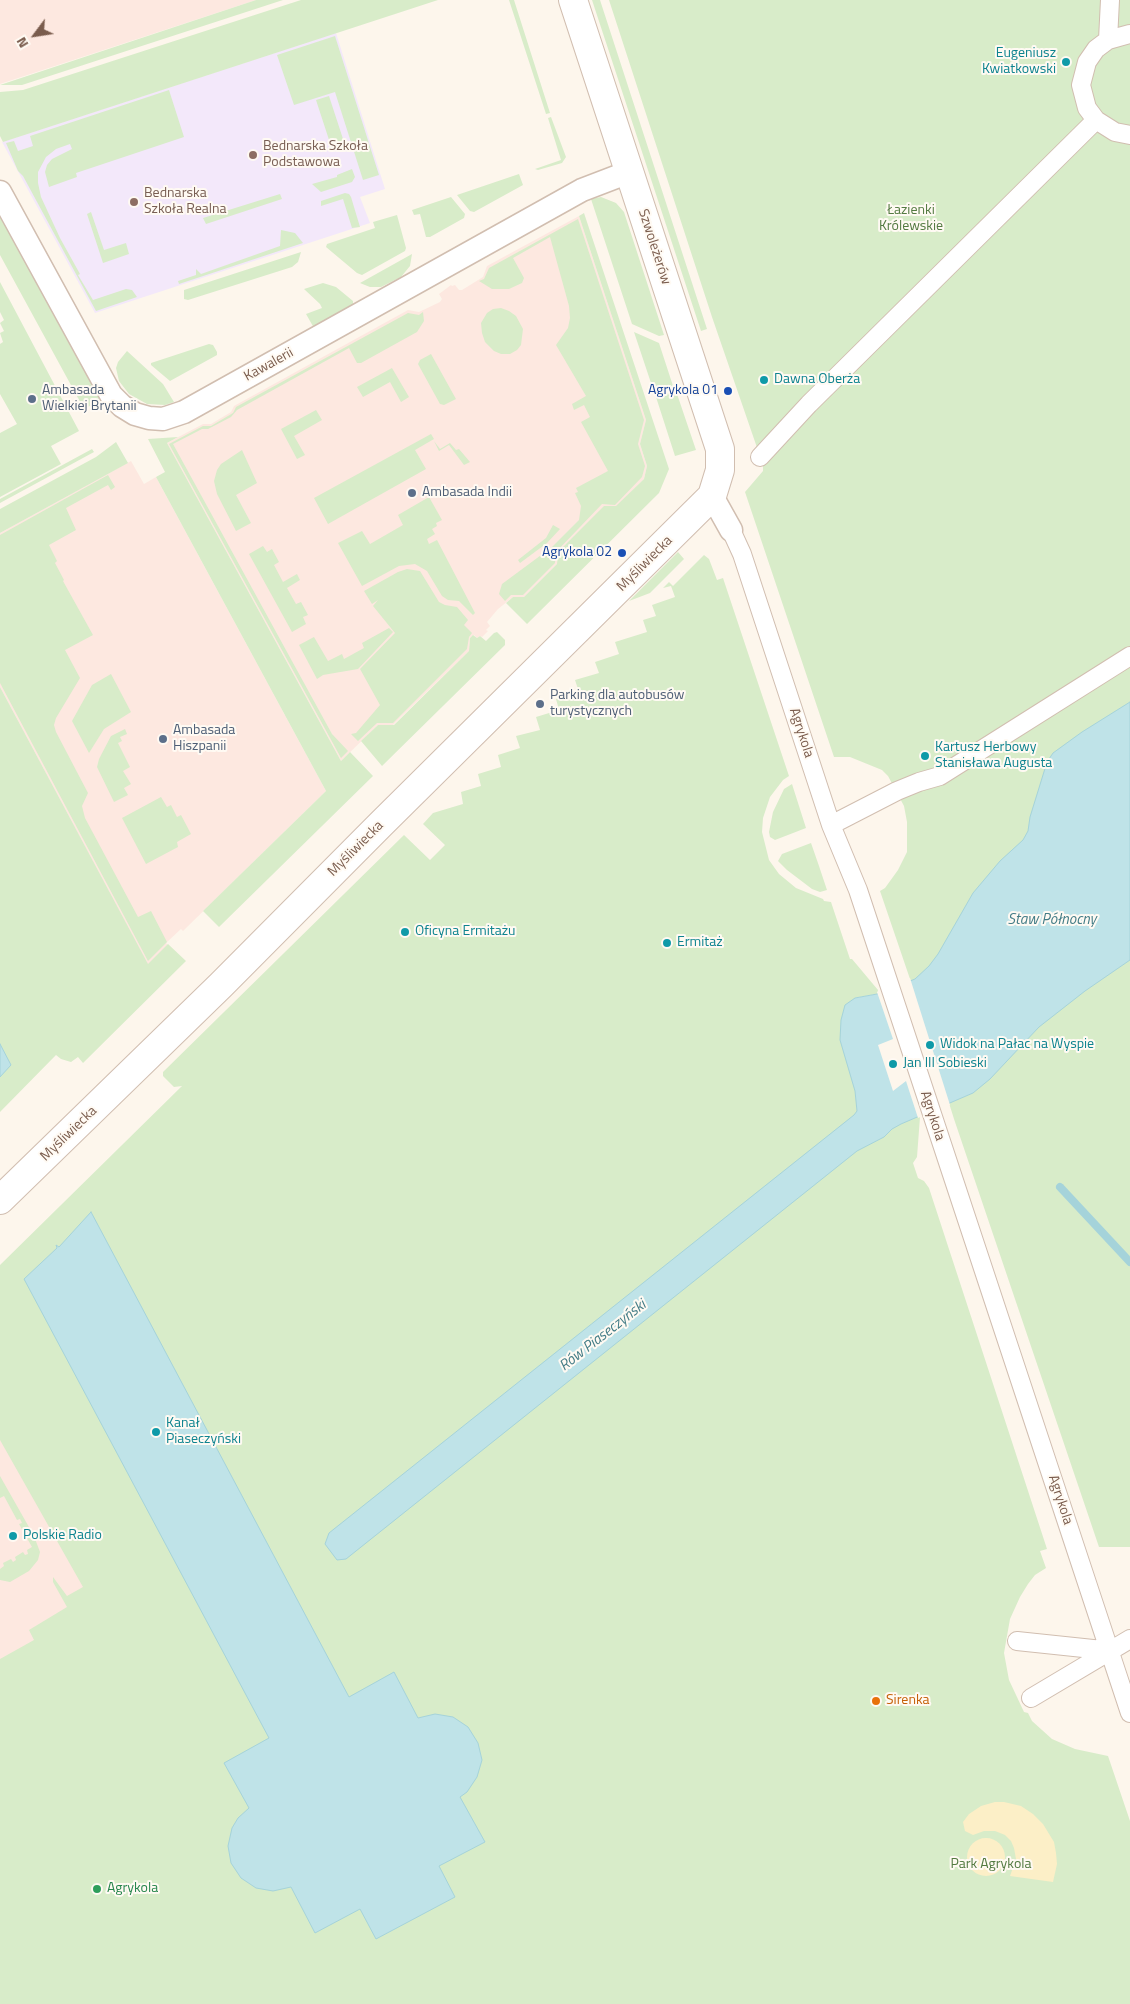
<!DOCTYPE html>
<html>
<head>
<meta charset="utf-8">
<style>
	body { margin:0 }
	#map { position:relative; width:1130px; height:2004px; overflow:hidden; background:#fdf6ec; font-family:"Titillium Web",sans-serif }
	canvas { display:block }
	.north { position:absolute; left:10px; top:10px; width:50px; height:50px; -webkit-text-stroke:4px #fffaf3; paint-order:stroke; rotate:239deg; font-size:14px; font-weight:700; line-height:20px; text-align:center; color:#7a5c4d }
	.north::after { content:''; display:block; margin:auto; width:18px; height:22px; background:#7a5c4d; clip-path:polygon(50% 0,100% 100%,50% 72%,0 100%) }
</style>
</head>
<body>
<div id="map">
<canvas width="1130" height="2004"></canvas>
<div class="north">N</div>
</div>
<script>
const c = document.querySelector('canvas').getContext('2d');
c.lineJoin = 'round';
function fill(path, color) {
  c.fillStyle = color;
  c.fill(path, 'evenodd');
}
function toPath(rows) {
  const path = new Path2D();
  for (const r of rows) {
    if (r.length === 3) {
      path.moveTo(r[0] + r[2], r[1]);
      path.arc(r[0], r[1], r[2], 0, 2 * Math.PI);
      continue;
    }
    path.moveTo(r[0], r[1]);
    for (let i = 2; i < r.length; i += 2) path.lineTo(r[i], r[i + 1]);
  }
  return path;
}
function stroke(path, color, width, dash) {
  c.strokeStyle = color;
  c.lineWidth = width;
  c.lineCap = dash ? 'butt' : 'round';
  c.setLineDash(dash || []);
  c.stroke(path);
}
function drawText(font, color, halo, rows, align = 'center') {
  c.font = font + ' "Titillium Web",sans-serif';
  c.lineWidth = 4;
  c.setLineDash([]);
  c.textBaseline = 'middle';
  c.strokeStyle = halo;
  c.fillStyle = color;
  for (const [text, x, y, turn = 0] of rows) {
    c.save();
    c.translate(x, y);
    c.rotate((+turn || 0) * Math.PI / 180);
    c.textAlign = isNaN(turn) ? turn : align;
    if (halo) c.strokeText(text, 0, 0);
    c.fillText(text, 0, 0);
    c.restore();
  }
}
fill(toPath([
	[0,0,256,0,0,84],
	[579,216,646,420,640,444,647,466,644,479,616,507,604,507,558,552,557,564,524,597,513,597,498,609,487,622,490,626,486,630,488,631,482,637,480,636,477,638,474,635,470,638,469,651,393,725,378,725,341,761,167,443,203,424,211,424,231,412,234,406,408,310,419,312,440,302,442,299,439,294,451,285,452,286,455,285,459,290,462,290,483,277,487,266],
	[131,461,144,484,156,477,326,791,183,931,181,929,166,943,168,945,148,965,0,687,0,533],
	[0,1431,99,1608,0,1673]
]), '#fde8e0');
fill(toPath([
	[336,33,385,189,360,197,370,223,95,313,2,142]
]), '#f3e8fa');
fill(toPath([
	[256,0,283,0,22,85,0,85],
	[301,0,438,0,3,142,0,136,0,92,23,90],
	[509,0,514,0,550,113,546,114],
	[592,0,600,0,707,329,701,331],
	[609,0,1130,0,1130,1547,1099,1547,954,1119,910,979,880,891,885,888,898,870,907,852,907,822,904,806,888,776,882,770,850,757,834,757,745,492,763,471,763,465,712,317],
	[335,36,379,175,363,180,335,92,294,105,277,55],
	[169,90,184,137,76,173,77,177,49,187,45,172,47,165,52,159,72,149,70,144,56,149,46,157,38,172,38,183,41,197,60,238,80,274,78,275,93,300,126,289,132,290,137,297,96,311,23,176,18,171,6,143,14,141,18,151,33,146,30,136],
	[329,96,345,145,343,146,342,142,331,146,316,100],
	[551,117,566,157,562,163,538,170,535,169,561,160,548,118],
	[352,169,355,177,352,182,321,192,312,184,337,177,337,175],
	[519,174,523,185,474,212,470,211,457,195],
	[345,193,349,194,351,197,360,227,352,228,343,199,321,206,321,201],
	[280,194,282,199,206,224,203,218],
	[451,197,465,214,464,218,430,237,426,237,420,214,414,215,412,210],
	[601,197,616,203,624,212,664,335,659,336,632,324,591,199],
	[91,212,104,250,126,243,129,254,103,263,87,214],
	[584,213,669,469,659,493,527,624,506,603,513,597,524,597,557,564,558,552,604,506,616,506,644,479,647,466,640,444,646,420,579,216],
	[397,215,406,248,405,251,362,275,357,273,326,247,327,244,375,228,373,222],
	[0,217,101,400,84,409,0,255],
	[578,219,644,420,638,444,645,466,642,477,615,505,602,504,556,552,555,563,523,595,511,595,505,601,499,594,502,584,552,547,579,520,581,506,575,493,578,492,576,488,608,471,581,422,590,417,584,405,574,410,572,404,586,396,556,345,568,328,570,318,569,306,550,237,513,258,524,278,522,283,509,289,492,289,479,281,484,279,489,268],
	[281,230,295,233,303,243,179,284,178,281,196,275,196,269,201,274,280,246],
	[301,252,298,262,292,267,188,300,184,299,184,290],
	[412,254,410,266,401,277,381,287,370,287,360,283],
	[0,282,79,431,51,446,61,464,0,497,0,433,17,424,0,394,0,344,3,342,0,333,4,331,0,323,4,320,0,312],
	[323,283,336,287,353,301,353,304,314,328,306,314,322,308,320,304,304,289],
	[501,308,509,311,516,316,523,329,521,345,517,350,510,354,501,354,494,351,485,342,482,333,481,323,487,313,493,309],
	[423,312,424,321,417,332,361,363,357,363,349,348,237,410,231,417,208,429,202,429,173,444,332,734,348,751,341,758,169,444,203,426,211,426,233,413,236,407,408,313,419,315],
	[634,332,659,343,673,386,654,392],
	[209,344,213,345,217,352,217,355,170,381,151,365,151,363],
	[127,351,163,384,174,402,165,405,147,404,129,394,119,381,116,368,118,362],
	[431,354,456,399,444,405,440,404,418,364,420,360],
	[392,368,409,397,401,402,390,382,363,397,357,387],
	[676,391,696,450,675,456,656,397],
	[316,410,322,420,294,436,305,455,297,459,281,429],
	[431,434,434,439,415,450,426,469,328,524,314,498],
	[178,437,167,443,341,761,350,752,373,776,219,927,203,911,326,791,156,477,165,472,148,439],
	[434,441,440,449,450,443,456,450,459,449,470,462,464,465,449,445,439,451],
	[116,442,128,463,0,533,0,509,96,457],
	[92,449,94,452,0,503,0,499],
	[242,450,257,483,236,495,251,523,236,531,217,494,214,481,217,470,221,464],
	[108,475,115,487,111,490,108,485,66,508,76,530,49,545,57,561,55,563,64,580,63,581,93,635,65,650,80,678,56,718,54,725,56,732,88,793,82,806,85,818,138,917,151,911,167,942,148,961,0,683,0,535],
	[429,497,442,520,436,523,437,526,432,529,435,534,427,539,429,544,437,540,475,613,473,615,459,601,448,600,442,596,427,571,415,564,399,566,362,586,338,543,362,531,370,544,403,525,398,515],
	[553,525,560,529,547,543,520,563,518,560,546,538],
	[263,546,267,552,272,549,279,562,274,565,283,582,297,574,300,580,287,588,296,604,301,602,308,615,303,617,306,624,292,632,249,554],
	[678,552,684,559,650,593,629,601],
	[704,555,709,559,717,580,723,578,789,776,783,780,770,797,763,818,762,832,769,860,779,874,796,888,823,899,824,901,831,902,850,959,852,959,878,990,877,994,855,998,899,1124,918,1116,920,1117,917,1157,913,1163,918,1178,924,1181,929,1188,1047,1549,1040,1551,1046,1568,1035,1575,1028,1584,1020,1597,1010,1619,1004,1653,1009,1680,1024,1712,1028,1713,1032,1721,1052,1739,1075,1749,1108,1756,1130,1821,1130,2004,0,2004,0,1659,34,1640,29,1630,67,1607,53,1582,53,1577,67,1596,83,1587,0,1440,0,1265,182,1086,174,1087,163,1076,163,1072,404,835,430,860,445,845,423,824,433,813,463,804,461,792,481,786,478,774,501,767,498,755,520,748,516,736,540,730,536,717,559,710,556,699,579,692,575,680,599,673,595,662,619,654,615,642,647,632,643,620,656,616,652,605,675,597,671,586,663,588,669,582,673,586],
	[407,569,420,571,439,602,445,605,457,607,468,620,464,625,472,633,469,637,467,649,393,723,377,723,358,741,351,734,356,733,380,705,360,669,395,633,373,606,378,600,372,604,364,591,398,572],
	[389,628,393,632,358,669,323,675,317,679,299,645,314,637,328,661,342,654,344,659,364,648,362,643],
	[497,632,505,640,505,645,382,766,361,741,378,725,394,725,469,651,470,638,473,635,477,638,480,636,486,641,494,633],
	[111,674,131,712,104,729,89,753,72,721,92,685],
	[0,687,148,964,168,944,186,961,83,1063,78,1057,71,1062,61,1059,56,1055,0,1112],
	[125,729,127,734,120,737,122,741,118,743,130,767,123,771,131,784,124,788,128,795,114,802,97,767,99,759,111,736],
	[792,784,806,828,775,840,770,837,769,832,773,812,784,789],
	[161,797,167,807,171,805,177,817,181,815,191,834,177,842,178,847,146,864,122,818],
	[811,843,819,866,827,890,820,892,812,889,787,870,778,861,782,854],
	[0,1476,34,1536,40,1552,38,1560,29,1571,10,1582,0,1580,0,1569,4,1566,3,1563,11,1559,13,1562,16,1560,15,1557,23,1552,25,1555,28,1554,27,1550,32,1547,19,1524,22,1523,20,1519,17,1520,4,1496,0,1498]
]), '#d8ecc9');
fill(toPath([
	[995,1802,1004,1802,1021,1806,1033,1814,1043,1824,1054,1842,1056,1853,1057,1864,1053,1882,1010,1876,1016,1859,1014,1848,1011,1841,1005,1835,995,1831,984,1831,973,1835,965,1831,963,1822,969,1814,981,1806],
	[986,1857,19]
]), '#fcefc7');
const water = toPath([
	[1130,702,1130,960,1085,991,1039,1027,990,1079,973,1093,901,1124,892,1129,884,1137,857,1151,346,1559,337,1560,325,1544,329,1533,854,1115,857,1111,855,1091,840,1040,841,1020,845,1005,855,998,877,994,915,979,929,966,938,954,973,893,1000,861,1023,840,1028,831,1030,817,1047,762,1053,753,1082,732,1130,702],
	[0,1044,11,1065,0,1077,0,1044],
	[91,1212,349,1697,394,1672,418,1718,435,1714,453,1717,468,1727,478,1743,482,1760,477,1777,467,1792,460,1797,485,1842,439,1866,455,1897,376,1939,360,1909,315,1933,291,1887,273,1891,256,1888,241,1878,231,1863,228,1846,232,1828,238,1818,249,1808,224,1763,269,1738,24,1279,57,1248,56,1245,59,1247,91,1212]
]);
fill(water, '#bfe3e8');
stroke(water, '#a5d3da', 1);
fill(toPath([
	[910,978,950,1105,918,1118,906,1081,893,1091,878,1045,893,1039,877,992]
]), '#fdf6ec');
stroke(toPath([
	[1060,1187,1130,1262]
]), '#a5d3da', 8);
const pedestrian = toPath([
	[1130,34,1108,40,1096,49,1087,62,1081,85,1087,108,1096,120,1115,132,1130,135],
	[1108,40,1110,0],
	[760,457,809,404,1096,120],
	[731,530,742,554,831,825,858,890,1130,1713],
	[831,825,897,791,919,782,940,776,1130,656],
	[1017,1641,1112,1651],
	[1031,1698,1130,1639]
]);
const minor = toPath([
	[0,192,111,395,122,406,135,414,149,418,163,419,184,412,582,190,629,172],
	[712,496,731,530]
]);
const tertiary = toPath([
	[0,1200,221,985,381,824,712,496,720,470,720,449,573,0]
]);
stroke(pedestrian, '#d1beb0', 20);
stroke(minor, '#d1beb0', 25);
stroke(tertiary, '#d1beb0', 30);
stroke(pedestrian, '#fff', 18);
stroke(minor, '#fff', 22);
stroke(tertiary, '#fff', 28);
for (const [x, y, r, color] of [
	[1066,62,5,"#0f9aa8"],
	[253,155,5,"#8d6e63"],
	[134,202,5,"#8d6e63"],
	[764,380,5,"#0f9aa8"],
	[728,391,5,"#1a4fb4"],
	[32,399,5,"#5c6f8a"],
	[412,493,5,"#5c6f8a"],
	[622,553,5,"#1a4fb4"],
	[540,704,5,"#5c6f8a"],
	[163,739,5,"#5c6f8a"],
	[925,756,5,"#0f9aa8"],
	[405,932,5,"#0f9aa8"],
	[667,943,5,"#0f9aa8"],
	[930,1045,5,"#0f9aa8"],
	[893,1064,5,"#0f9aa8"],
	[156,1432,5,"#0f9aa8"],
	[13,1536,5,"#0f9aa8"],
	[876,1701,5,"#e8710a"],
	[97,1889,5,"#2e9e5b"]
]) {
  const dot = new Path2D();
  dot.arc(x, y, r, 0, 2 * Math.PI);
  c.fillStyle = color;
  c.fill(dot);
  stroke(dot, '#fffaf3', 2);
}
drawText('14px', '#0d838f', '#fffaf3', [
	["Eugeniusz",1056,54,"right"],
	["Kwiatkowski",1056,70,"right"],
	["Dawna Oberża",774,380],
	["Kartusz Herbowy",935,748],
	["Stanisława Augusta",935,764],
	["Oficyna Ermitażu",415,932],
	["Ermitaż",677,943],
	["Widok na Pałac na Wyspie",940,1045],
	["Jan III Sobieski",903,1064],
	["Kanał",166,1424],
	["Piaseczyński",166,1440],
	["Polskie Radio",23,1536]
], 'left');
drawText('14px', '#785e54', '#fffaf3', [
	["Bednarska Szkoła",263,147],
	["Podstawowa",263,163],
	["Bednarska",144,194],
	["Szkoła Realna",144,210]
], 'left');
drawText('14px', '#537a41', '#fffaf3', [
	["Łazienki",911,211],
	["Królewskie",911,227],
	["Park Agrykola",991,1865]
]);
drawText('14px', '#7a5c4d', '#fffaf3', [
	["Szwoleżerów",654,247,72],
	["Kawalerii",269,365,-29],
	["Myśliwiecka",645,564,-45],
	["Agrykola",801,733,72],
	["Myśliwiecka",356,849,-45],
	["Agrykola",932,1116,72],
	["Myśliwiecka",69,1134,-44],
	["Agrykola",1060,1500,72]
]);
drawText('14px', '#4e5e75', '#fffaf3', [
	["Ambasada",42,391],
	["Wielkiej Brytanii",42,407],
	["Ambasada Indii",422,493],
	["Parking dla autobusów",550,696],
	["turystycznych",550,712],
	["Ambasada",173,731],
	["Hiszpanii",173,747]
], 'left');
drawText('14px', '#164399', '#fffaf3', [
	["Agrykola 01",718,391],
	["Agrykola 02",612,553]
], 'right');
drawText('14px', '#c56008', '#fffaf3', [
	["Sirenka",886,1701]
], 'left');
drawText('14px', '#27864d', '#fffaf3', [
	["Agrykola",107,1889]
], 'left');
drawText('italic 15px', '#437c86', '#fffaf3', [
	["Staw Północny",1052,920],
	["Rów Piaseczyński",603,1336,-38]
]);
</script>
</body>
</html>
